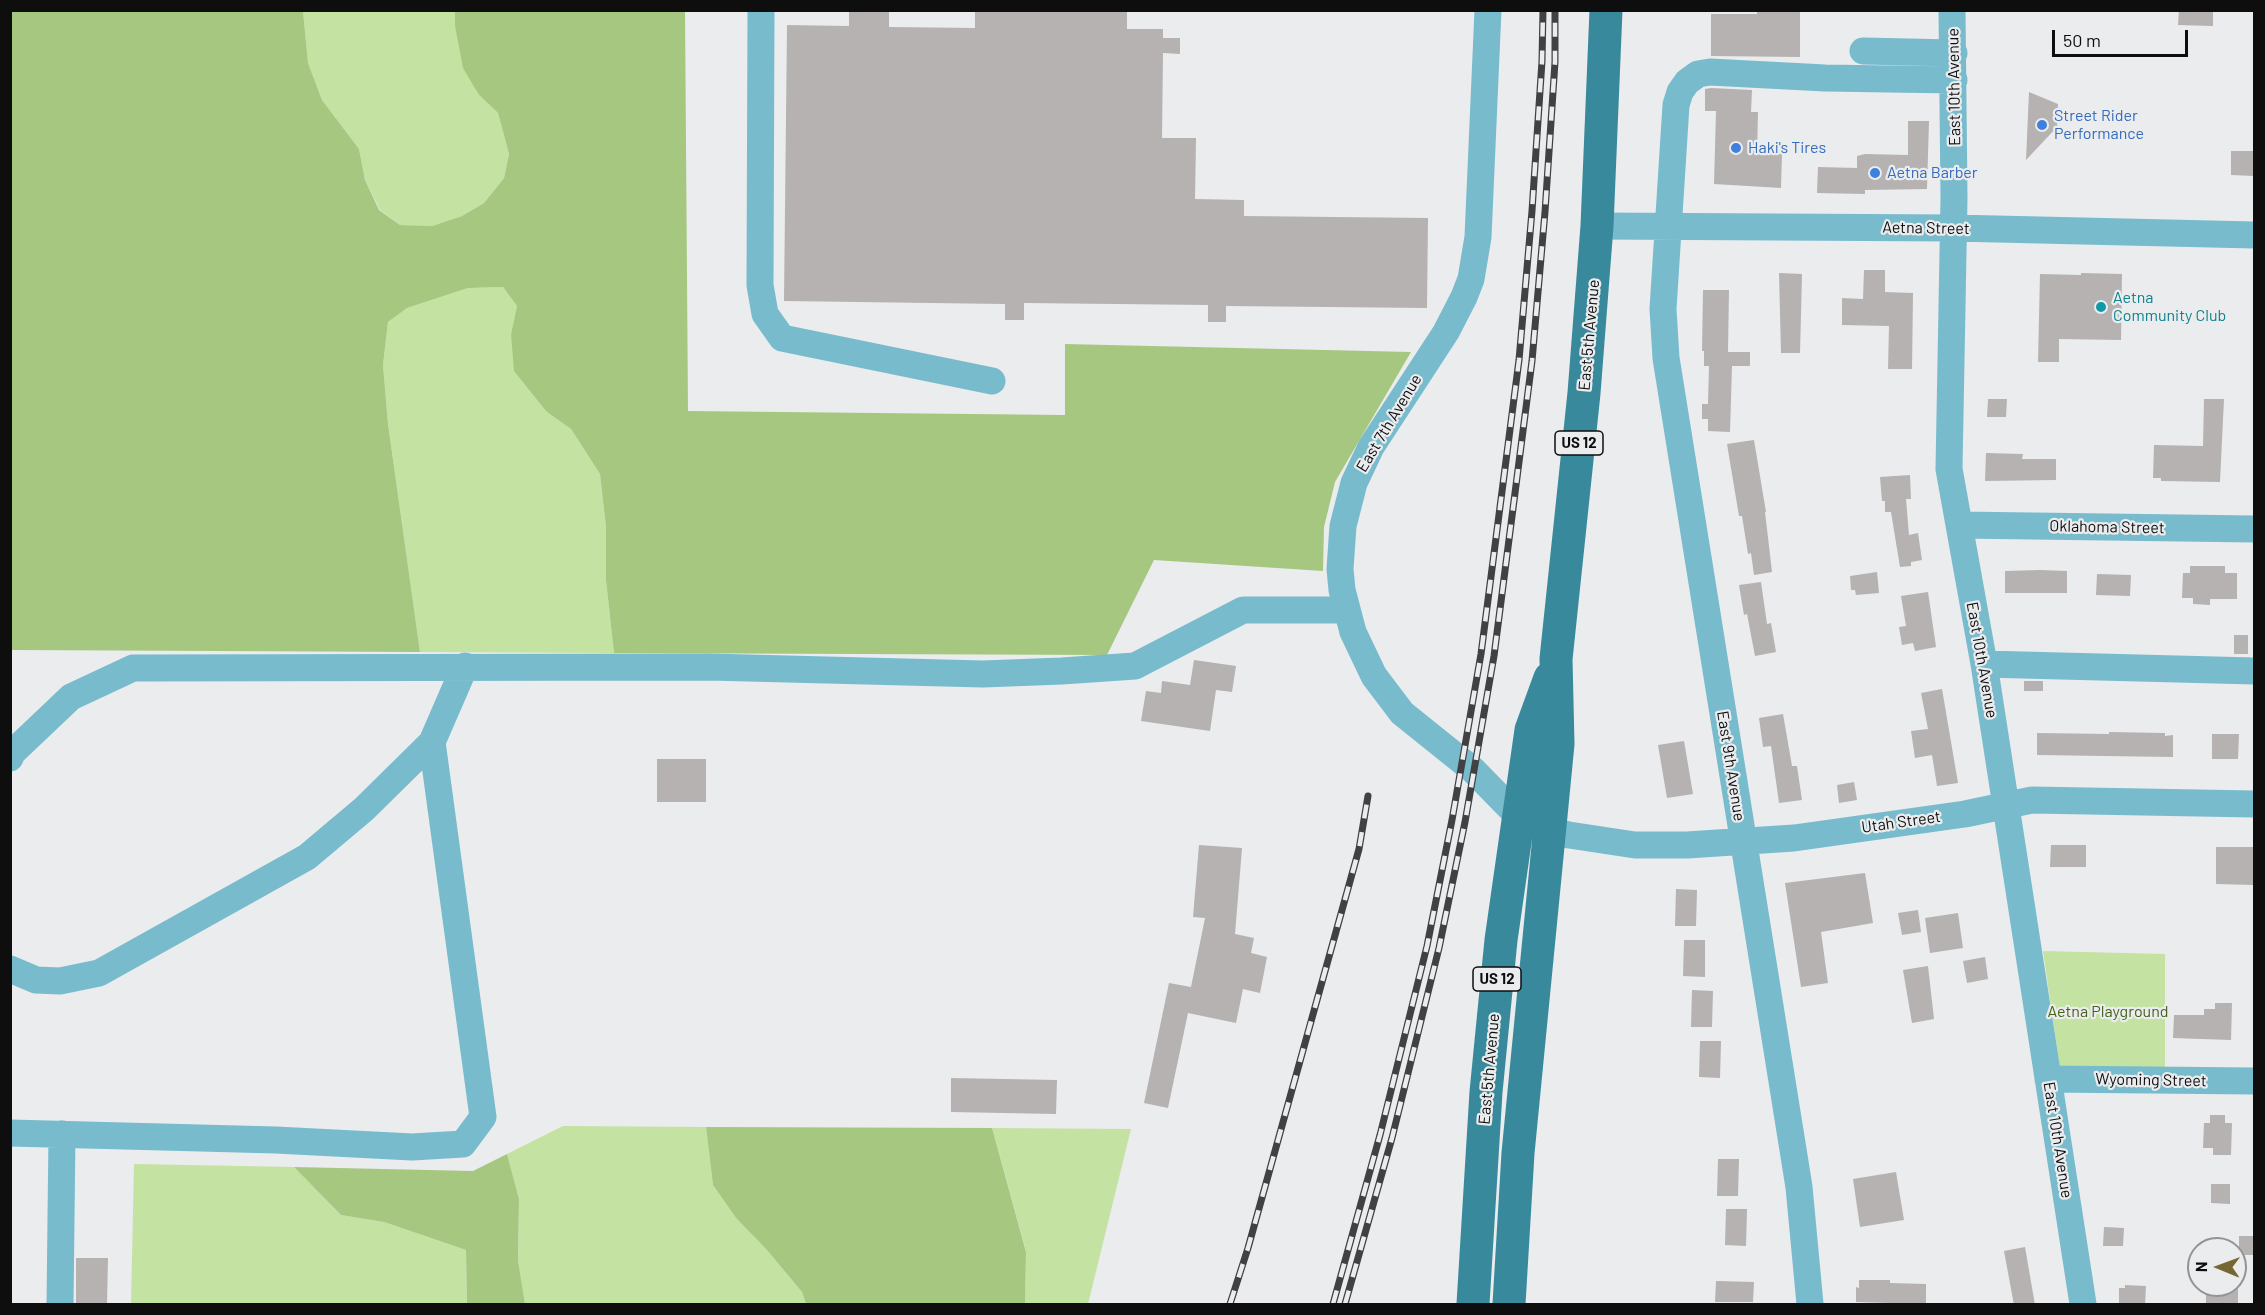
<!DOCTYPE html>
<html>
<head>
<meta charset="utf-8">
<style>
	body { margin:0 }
	#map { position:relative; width:2265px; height:1315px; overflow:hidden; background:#eaecee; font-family:Barlow,sans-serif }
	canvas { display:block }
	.frame { position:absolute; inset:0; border:12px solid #0e0e0f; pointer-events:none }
	.north { position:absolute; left:2187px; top:1237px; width:60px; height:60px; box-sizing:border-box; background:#eaecee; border:2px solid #929395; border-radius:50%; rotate:271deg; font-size:16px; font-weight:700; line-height:24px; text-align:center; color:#0e0e0f }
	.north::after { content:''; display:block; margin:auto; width:21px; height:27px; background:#766735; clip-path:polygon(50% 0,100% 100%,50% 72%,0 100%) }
	.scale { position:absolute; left:2052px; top:30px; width:136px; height:27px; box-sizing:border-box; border:3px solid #0e0e0f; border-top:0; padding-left:8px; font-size:18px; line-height:21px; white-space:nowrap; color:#0e0e0f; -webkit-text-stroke:4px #eaecee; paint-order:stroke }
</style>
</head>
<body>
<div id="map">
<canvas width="2265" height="1315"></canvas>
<div class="frame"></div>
<div class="north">N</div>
<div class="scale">50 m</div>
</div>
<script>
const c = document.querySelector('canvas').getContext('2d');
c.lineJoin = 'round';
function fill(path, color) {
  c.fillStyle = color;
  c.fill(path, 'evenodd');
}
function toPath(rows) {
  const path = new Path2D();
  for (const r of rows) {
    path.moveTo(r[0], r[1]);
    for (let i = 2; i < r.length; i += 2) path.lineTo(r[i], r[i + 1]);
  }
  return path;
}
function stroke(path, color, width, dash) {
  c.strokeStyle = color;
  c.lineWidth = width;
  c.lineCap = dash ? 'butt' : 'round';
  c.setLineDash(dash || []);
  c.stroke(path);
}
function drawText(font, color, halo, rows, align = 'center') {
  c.font = font + ' Barlow,sans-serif';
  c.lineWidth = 4.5;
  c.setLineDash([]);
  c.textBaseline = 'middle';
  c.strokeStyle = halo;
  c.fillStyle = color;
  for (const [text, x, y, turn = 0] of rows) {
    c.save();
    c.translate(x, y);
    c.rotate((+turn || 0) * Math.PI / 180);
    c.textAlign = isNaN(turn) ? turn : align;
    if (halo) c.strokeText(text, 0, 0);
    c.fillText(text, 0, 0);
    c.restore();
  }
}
fill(toPath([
	[303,11,455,11,455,26,479,95,498,113,509,154,504,178,484,203,462,216,432,226,400,225,380,210,365,180,359,149,322,100,308,63],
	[503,287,517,306,511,334,547,412,571,429,600,474,606,527,606,580,614,653,420,652,388,424,383,365,388,322,407,308,468,288],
	[2043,951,2165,954,2165,1072,2060,1069],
	[563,1126,706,1127,713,1185,736,1218,767,1250,802,1292,806,1304,525,1304,518,1260,519,1199,507,1154],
	[992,1128,1131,1129,1088,1304,1025,1304,1026,1251],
	[134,1164,294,1167,341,1215,384,1222,466,1250,467,1304,131,1304]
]), '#c4e2a2');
fill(toPath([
	[11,11,303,11,308,63,322,100,359,149,365,180,379,210,400,225,432,226,462,216,484,203,504,178,509,154,498,113,479,95,463,68,455,26,455,11,685,11,688,411,1065,415,1065,344,1411,352,1335,482,1324,527,1323,571,1154,560,1107,655,614,653,606,580,606,527,600,474,571,429,547,412,514,371,511,334,517,306,503,287,468,288,407,308,388,322,383,365,388,424,420,652,11,650],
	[706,1127,992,1128,1026,1252,1025,1304,806,1304,802,1292,767,1250,736,1218,713,1185],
	[507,1154,519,1199,518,1260,525,1304,467,1304,466,1250,384,1222,341,1215,294,1167,473,1171]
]), '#a6c780');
fill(toPath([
	[849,10,889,10,889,27,975,28,975,10,1127,10,1127,29,1163,29,1163,38,1180,38,1180,54,1163,53,1162,138,1196,138,1195,199,1244,200,1244,216,1428,218,1427,308,1226,306,1226,322,1208,322,1208,305,1024,303,1024,320,1005,320,1005,304,784,301,787,25,849,26],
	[1757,10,1800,10,1800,57,1711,56,1711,14,1757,14],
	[2179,10,2213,10,2213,26,2178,25],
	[1711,88,1752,90,1751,112,1758,112,1757,154,1782,154,1781,188,1714,184,1716,111,1705,111,1705,89],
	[2029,92,2058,104,2057,127,2026,160],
	[1908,121,1929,121,1927,189,1865,190,1865,194,1817,193,1818,167,1857,168,1857,156,1865,154,1908,155],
	[2231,151,2254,151,2254,176,2231,175],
	[1864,270,1885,270,1885,292,1913,293,1912,369,1888,369,1889,326,1842,325,1842,298,1863,299],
	[1779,273,1802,274,1800,353,1781,353],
	[2081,273,2122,274,2121,340,2059,339,2059,362,2038,362,2040,274,2081,275],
	[1703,290,1729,290,1728,352,1750,352,1750,366,1732,366,1730,432,1708,431,1708,419,1702,419,1702,404,1708,404,1709,366,1704,366,1704,351,1702,351],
	[1988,399,2007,399,2006,417,1987,417],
	[2204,399,2224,399,2220,482,2161,481,2161,478,2153,478,2154,445,2203,446],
	[1754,440,1766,512,1765,512,1772,572,1754,575,1751,553,1748,554,1742,516,1739,516,1727,444],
	[1986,453,2023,454,2022,459,2056,459,2056,480,1985,481],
	[1910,475,1911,499,1906,499,1909,535,1918,533,1922,560,1911,562,1911,566,1900,567,1891,512,1885,512,1885,501,1882,501,1880,477],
	[2190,566,2225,566,2225,573,2237,573,2237,599,2210,599,2210,605,2193,604,2193,598,2182,598,2183,573,2190,573],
	[2040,570,2067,571,2067,593,2005,593,2005,571],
	[1877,572,1879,593,1856,595,1855,590,1851,590,1850,576],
	[2097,574,2131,575,2130,596,2096,595],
	[1761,582,1767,624,1771,623,1776,652,1755,656,1747,614,1744,615,1739,585],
	[1928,592,1936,647,1915,651,1913,643,1902,645,1899,627,1906,626,1901,596],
	[2234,635,2248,635,2248,654,2234,654],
	[1194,660,1236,666,1232,692,1216,690,1210,731,1141,721,1146,691,1161,693,1162,681,1190,685],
	[2024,681,2043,681,2043,691,2024,691],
	[1942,689,1958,783,1937,786,1932,755,1915,758,1911,731,1928,729,1921,693],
	[1783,714,1792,766,1797,766,1802,800,1779,803,1771,746,1763,747,1759,718],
	[2109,732,2165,733,2165,736,2173,735,2173,757,2037,755,2037,733,2109,734],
	[2212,734,2239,734,2238,759,2212,759],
	[1684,741,1693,794,1667,798,1658,745],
	[657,759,706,759,706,802,657,802],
	[1854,782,1857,800,1839,803,1837,785],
	[1199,845,1242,848,1235,934,1254,938,1251,953,1267,957,1260,993,1243,989,1236,1023,1188,1013,1168,1108,1144,1103,1169,983,1191,987,1205,918,1193,917],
	[2051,845,2086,845,2086,867,2050,867],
	[2216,847,2254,847,2254,885,2216,884],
	[1865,873,1873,923,1821,932,1828,983,1801,987,1785,883],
	[1676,889,1697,890,1696,926,1675,926],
	[1918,910,1921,932,1902,935,1898,913],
	[1958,913,1963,948,1930,953,1925,918],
	[1684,940,1705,940,1705,977,1683,976],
	[1985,957,1988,979,1967,983,1963,961],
	[1928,966,1934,1019,1912,1023,1903,970],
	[1692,990,1713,991,1712,1027,1691,1027],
	[2215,1003,2232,1003,2231,1040,2173,1038,2174,1015,2204,1015,2204,1009,2215,1009],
	[1700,1041,1721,1041,1720,1078,1699,1077],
	[951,1078,1057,1080,1056,1114,951,1112],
	[2210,1115,2225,1115,2225,1123,2232,1123,2231,1155,2213,1155,2213,1148,2203,1148,2204,1123,2210,1123],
	[1718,1159,1739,1159,1738,1196,1717,1196],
	[1896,1172,1904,1220,1860,1227,1853,1179],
	[2211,1184,2230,1184,2230,1204,2211,1203],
	[1726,1209,1747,1209,1746,1246,1725,1245],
	[2104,1227,2124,1228,2123,1246,2103,1246],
	[2239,1236,2254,1236,2254,1255,2239,1255],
	[2025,1247,2035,1305,2014,1305,2004,1251],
	[76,1258,108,1258,107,1305,76,1305],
	[1859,1280,1890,1280,1890,1283,1926,1284,1926,1304,1856,1302,1856,1287,1859,1288],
	[1716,1281,1754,1282,1753,1302,1715,1302],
	[2125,1285,2146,1286,2145,1305,2119,1305,2119,1288,2125,1288],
	[2206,1285,2238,1285,2238,1303,2206,1303]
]), '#b5b2b1');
stroke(toPath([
	[761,10,760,285,765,314,782,338,992,381],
	[1488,10,1478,237,1471,279,1464,297,1446,332,1371,447,1354,483,1343,526,1340,569,1342,590,1353,632,1374,676,1402,713,1473,770,1517,815,1533,824,1549,831,1569,835,1635,845,1687,845,1794,838,1965,814,2032,800,2254,804],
	[1952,10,1954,198,1949,469,1984,664,2083,1304],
	[1863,51,1954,53],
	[1597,226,1954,228,2254,235],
	[1959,525,2254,529],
	[1984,664,2254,671],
	[10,758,12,753,71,697,133,668,709,667,983,674,1062,671,1135,666,1243,610,1346,610],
	[10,969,36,980,60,981,99,973,307,857,364,809,432,742],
	[2048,1079,2254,1081],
	[10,1133,276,1140,412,1147,463,1144,483,1117,432,742,465,666],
	[60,1304,62,1134],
	[1810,1304,1799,1187,1666,358,1663,309,1676,105,1680,92,1687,82,1698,74,1710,72,1825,78,1954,80]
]), '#78bbcd', 27);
stroke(toPath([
	[1473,1304,1486,1092,1501,940,1531,730,1550,678],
	[1509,1304,1518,1153,1558,744,1556,659,1584,393,1597,226,1606,10]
]), '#39899c', 33);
const rail = toPath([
	[1230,1304,1248,1248,1359,849,1368,796],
	[1333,1304,1380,1135,1427,946,1452,820,1481,654,1519,360,1532,211,1542,61,1543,10],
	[1345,1304,1392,1138,1439,948,1465,822,1494,656,1532,361,1545,212,1555,62,1555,10]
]);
stroke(rail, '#414143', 7);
stroke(rail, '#eaecee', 4.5, [14]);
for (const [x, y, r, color] of [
	[2042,125,6,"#3f7fe0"],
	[1736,148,6,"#3f7fe0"],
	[1875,173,6,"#3f7fe0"],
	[2101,307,6,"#0f9aa8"]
]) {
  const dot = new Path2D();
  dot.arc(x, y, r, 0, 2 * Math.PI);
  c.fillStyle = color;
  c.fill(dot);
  stroke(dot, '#eaecee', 2);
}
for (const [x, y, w] of [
	[1579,443,48],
	[1497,979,48]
]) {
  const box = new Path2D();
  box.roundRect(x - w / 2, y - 12, w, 24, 4.5);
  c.fillStyle = '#eaecee';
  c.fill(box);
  stroke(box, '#0e0e0f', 1.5);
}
drawText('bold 15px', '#0e0e0f', null, [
	["US 12",1579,443],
	["US 12",1497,979]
]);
drawText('16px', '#0e0e0f', '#eaecee', [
	["East 10th Avenue",1954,87,-91],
	["Aetna Street",1926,228,1],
	["East 5th Avenue",1589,335,-85],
	["East 7th Avenue",1389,423,-59],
	["Oklahoma Street",2107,527,1],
	["East 10th Avenue",1982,660,80],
	["East 9th Avenue",1731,766,81],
	["Utah Street",1901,822,-8],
	["East 5th Avenue",1489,1069,-85],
	["Wyoming Street",2151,1080,1],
	["East 10th Avenue",2058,1140,81]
]);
drawText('16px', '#366cbe', '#eaecee', [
	["Street Rider",2054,116],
	["Performance",2054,134],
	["Haki's Tires",1748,148],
	["Aetna Barber",1887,173]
], 'left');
drawText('16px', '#0d838f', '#eaecee', [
	["Aetna",2113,298],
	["Community Club",2113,316]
], 'left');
drawText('16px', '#466219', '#eaecee', [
	["Aetna Playground",2108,1012]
]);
</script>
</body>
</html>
